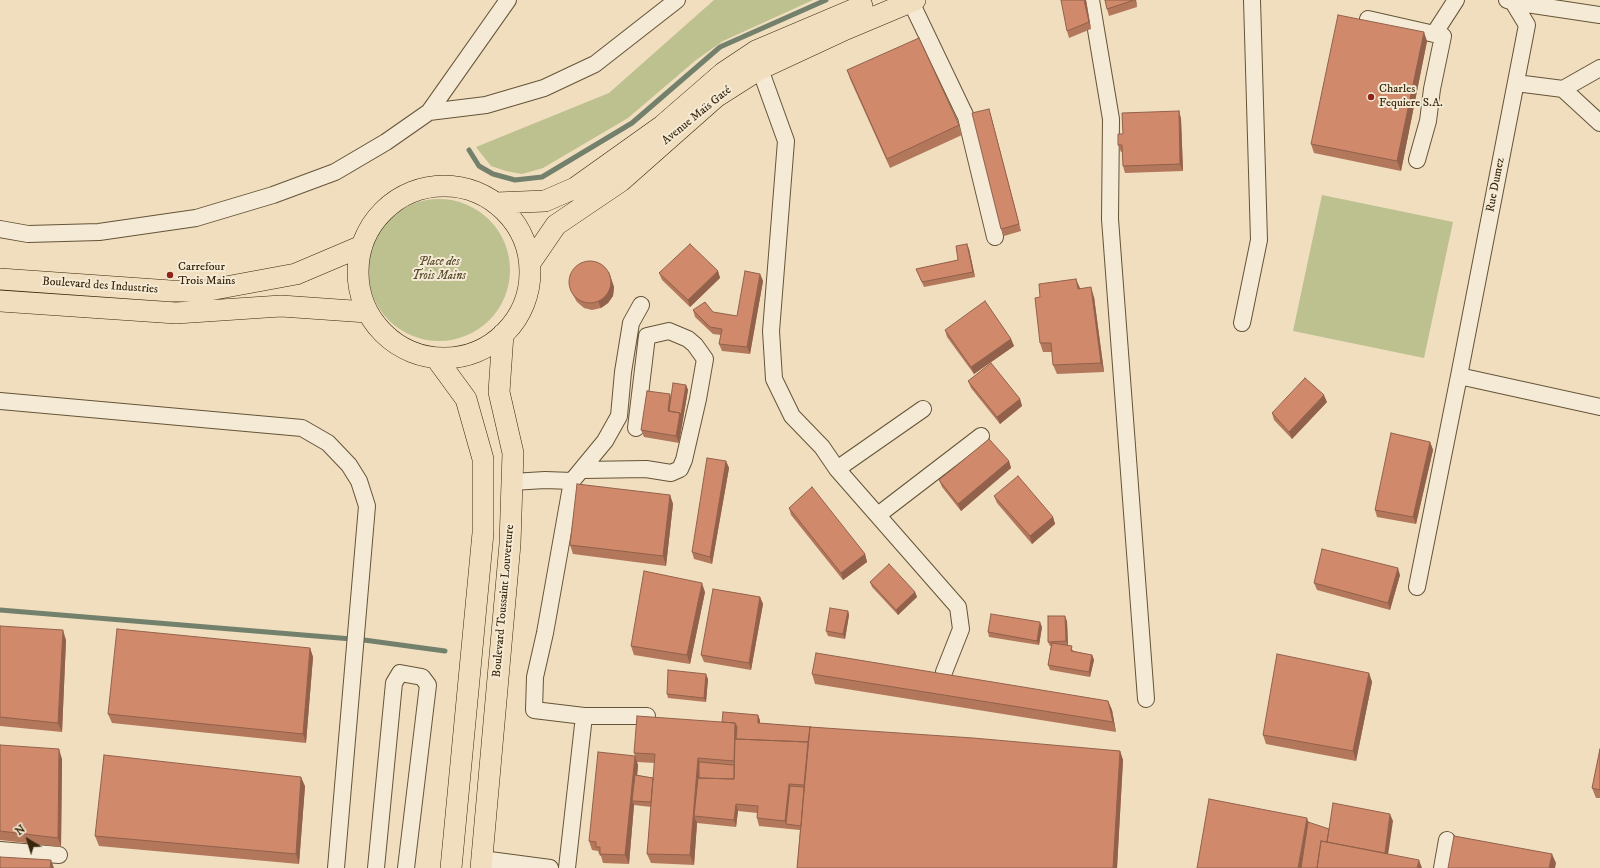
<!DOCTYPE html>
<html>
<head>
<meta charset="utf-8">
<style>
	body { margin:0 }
	#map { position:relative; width:1600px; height:868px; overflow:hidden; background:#f0debe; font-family:"IM FELL DW Pica",serif }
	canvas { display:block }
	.north { position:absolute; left:8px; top:820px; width:40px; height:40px; -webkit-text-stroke:3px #f5ead5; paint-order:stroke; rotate:322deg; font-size:11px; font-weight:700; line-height:16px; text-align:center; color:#37260b }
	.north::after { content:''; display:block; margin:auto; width:14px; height:18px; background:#37260b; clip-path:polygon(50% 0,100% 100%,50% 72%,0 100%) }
</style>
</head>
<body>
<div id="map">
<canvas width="1600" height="868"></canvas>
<div class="north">N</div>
</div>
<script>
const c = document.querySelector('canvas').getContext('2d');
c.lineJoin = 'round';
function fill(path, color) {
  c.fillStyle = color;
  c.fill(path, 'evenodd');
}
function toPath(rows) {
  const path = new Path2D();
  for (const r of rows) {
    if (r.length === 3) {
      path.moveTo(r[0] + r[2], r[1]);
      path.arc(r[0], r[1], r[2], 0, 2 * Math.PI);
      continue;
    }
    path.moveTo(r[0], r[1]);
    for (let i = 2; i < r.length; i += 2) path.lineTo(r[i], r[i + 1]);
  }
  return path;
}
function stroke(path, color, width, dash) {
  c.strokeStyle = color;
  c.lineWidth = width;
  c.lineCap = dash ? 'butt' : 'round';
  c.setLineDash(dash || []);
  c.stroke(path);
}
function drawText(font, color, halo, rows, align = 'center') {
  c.font = font + ' "IM FELL DW Pica",serif';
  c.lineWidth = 4;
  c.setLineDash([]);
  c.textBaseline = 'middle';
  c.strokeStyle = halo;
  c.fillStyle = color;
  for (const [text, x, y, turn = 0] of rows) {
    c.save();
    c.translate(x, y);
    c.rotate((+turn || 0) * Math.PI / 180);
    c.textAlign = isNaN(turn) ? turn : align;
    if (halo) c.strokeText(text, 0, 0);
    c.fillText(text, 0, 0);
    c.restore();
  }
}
fill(toPath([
	[714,0,813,0,723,41,696,60,628,118,543,168,522,174,506,171,491,166,476,147,609,93],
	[1322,195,1453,222,1424,358,1293,331],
	[439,270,71]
]), '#bdc08f');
stroke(toPath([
	[469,150,479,166,493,174,515,180,542,177,632,123,720,47,826,0],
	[0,610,364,640,445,651]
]), '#73806c', 5);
const minor = toPath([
	[1091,0,1111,119,1110,219,1146,699],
	[911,2,966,117,995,237],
	[1513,2,1600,15],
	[1368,19,1443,36,1432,89,1428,121,1417,160],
	[1434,34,1456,0],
	[760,69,786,141,771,331,774,379,792,416,822,447,837,469,958,607,961,629,944,672],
	[1516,83,1563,89,1600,123],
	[1563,89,1600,68],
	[429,112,486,105,544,88,595,64,677,0],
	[0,229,28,234,99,232,196,218,273,195,335,172,386,142,429,112,508,0],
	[641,305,631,323,623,372,619,416,605,441,572,481,545,633,535,677,534,710,584,716,647,716],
	[1242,323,1259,240,1252,0],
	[1459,376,1600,407],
	[0,401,302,428,328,443,349,465,359,481,367,506,336,868],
	[837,469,923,409],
	[583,470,646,469,671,473,680,469,684,460,698,399,705,359,695,345,688,339,669,331,647,336,636,428],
	[512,482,545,480,572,481],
	[878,515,981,436],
	[1417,587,1459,376,1527,25,1513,2,1507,0],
	[0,850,59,855],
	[482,859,550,868],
	[376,868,394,683,400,673,422,677,428,685,406,868],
	[567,868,584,716],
	[1442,868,1447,840]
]);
const major = toPath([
	[444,272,86],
	[496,203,545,201,575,188,662,126,723,73,756,51,862,6],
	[530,263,556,225,621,181,716,97,760,69,846,29,915,0],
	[0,279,171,291,204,291,296,274,362,246],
	[0,301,176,313,281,306,367,312],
	[436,358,466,399,483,459,483,533,451,868],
	[481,868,510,544,512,482,513,453,499,392,503,334]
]);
stroke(minor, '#655438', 18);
stroke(major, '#37260b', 22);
stroke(minor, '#f5ead5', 16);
stroke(major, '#f0debe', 21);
fill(toPath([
	[1086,0,1091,29,1069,38,1067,31],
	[1105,0,1136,0,1137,7,1109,16,1107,9],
	[1427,41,1401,171,1314,153,1311,144],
	[847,70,959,125,962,135,890,168,850,79],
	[989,109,991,116,1021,231,1004,236,1001,229],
	[1179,111,1181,119,1183,171,1125,173,1123,166,1123,152,1121,152,1118,145,1123,134],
	[969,249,975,277,924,287,916,269,958,260],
	[718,271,720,278,690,307,662,280,659,273],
	[760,274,763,281,750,354,722,351,719,344,721,335,713,334,695,317,693,310,737,316],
	[611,279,614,287,613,296,608,303,601,308,592,310,584,308,577,302,573,295,570,287],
	[1080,289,1094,297,1104,372,1057,374,1053,365,1052,352,1043,352,1040,343,1040,297],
	[945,330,1011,339,1014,346,974,374,947,337],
	[968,381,1020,399,1022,406,1000,424,971,388],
	[686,385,688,390,679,443,644,437,641,430,671,397],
	[1327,402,1292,439,1274,420,1272,413],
	[1430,442,1433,450,1416,524,1377,517,1375,510],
	[726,461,729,468,712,564,694,559,692,552],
	[1009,461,1011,468,961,511,942,487,939,480],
	[670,495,673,504,666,566,573,554,570,545],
	[994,496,1053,517,1055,524,1032,544,997,503],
	[789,508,865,554,867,562,843,580,791,515],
	[1400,575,1390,610,1317,590,1314,583],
	[870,582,915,592,917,597,898,615,872,587],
	[705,592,690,664,634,655,631,646],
	[760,597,763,604,751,670,704,662,701,655],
	[848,611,849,615,845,639,828,636,826,631],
	[1067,621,1068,646,1074,651,1092,655,1094,660,1090,677,1050,670,1048,665,1051,646,1050,646,1048,642],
	[0,626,66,640,62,732,0,726],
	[1042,627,1039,645,989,637,988,632],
	[310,648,313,657,306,743,112,723,108,714],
	[1369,673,1372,682,1356,761,1266,744,1263,735],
	[812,674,1108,701,1112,710,1116,732,815,684],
	[708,679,706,702,668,698,667,694],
	[760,720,760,723,1120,751,1123,760,1117,868,797,868,800,830,759,826,757,818,757,813,738,811,736,827,697,823,694,865,651,863,647,854,651,807,634,805,629,864,603,863,601,856,600,856,598,851,592,850,589,841,635,756,638,765,637,775,653,778,655,763,637,762,634,753,722,722],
	[0,745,62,759,61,847,0,840],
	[1600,749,1600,798,1596,798,1592,788],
	[305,786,299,864,99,846,95,836]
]), '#b3775c');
fill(toPath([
	[1084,0,1086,0,1091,29,1089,22],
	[1135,0,1136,0,1137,7],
	[1424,32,1427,41,1401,171,1397,161],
	[989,109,991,116,1021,231,1019,224],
	[1179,111,1181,119,1183,171,1180,164],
	[967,244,969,249,975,277,973,272],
	[718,271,720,278,690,307,688,300],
	[609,272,614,287,613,296,608,303,601,308,598,301],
	[760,274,763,281,750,354,747,347],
	[1076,279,1080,288,1081,298,1078,289],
	[1091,287,1094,297,1104,372,1101,363],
	[1011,339,1014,346,974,374,971,367],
	[686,385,688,390,679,443,676,436,680,413],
	[670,394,672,401,671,413,668,411],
	[1324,395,1327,402,1292,439,1289,432],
	[1020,399,1022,406,1000,424,997,417],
	[1430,442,1433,450,1416,524,1413,517],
	[726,461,729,468,712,564,710,557],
	[1009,461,1011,468,961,511,958,504],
	[670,495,673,504,666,566,663,556],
	[1053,517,1055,524,1032,544,1030,536],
	[865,554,867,562,843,580,841,573],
	[1398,568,1400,575,1390,610,1388,603],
	[702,583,705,592,690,664,687,655],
	[915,592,917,597,898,615,896,610],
	[760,597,763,604,751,670,749,663],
	[848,611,849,615,845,639,843,634],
	[1065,616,1067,621,1068,646,1066,641],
	[1040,622,1042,627,1039,645,1037,641],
	[63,630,66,640,62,732,58,723],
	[310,648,313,657,306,743,303,734],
	[1092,655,1094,660,1090,677,1089,672],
	[1369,673,1372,682,1356,761,1353,751],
	[706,674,708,679,706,702,704,698],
	[1108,701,1112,710,1116,732,1113,722],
	[758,715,760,720,759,728,758,723],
	[735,723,738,732,735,766,734,761],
	[59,749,62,759,61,847,58,838],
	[1120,751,1123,760,1117,868,1113,868],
	[635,756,638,765,635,801,632,801,634,805,629,864,625,855],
	[698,758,701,767,694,816,697,823,694,865,690,855],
	[301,777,305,786,299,864,296,854],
	[789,784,792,791,786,824,788,829,785,821],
	[736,804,738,811,736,827,734,820],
	[1390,814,1393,821,1387,862,1384,855],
	[1307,818,1310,827,1303,868,1298,868],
	[1552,854,1556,863,1555,868,1549,868],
	[51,860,54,868,50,868],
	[1419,860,1422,868,1417,868]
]), '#92614b');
const building = toPath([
	[1061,0,1084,0,1089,22,1067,31,1061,0],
	[1105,0,1134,0,1107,9,1105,0],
	[1338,15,1424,32,1397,161,1311,144,1338,15],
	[919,38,959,125,887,159,847,70,919,38],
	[989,109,1019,224,1001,229,972,113,989,109],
	[1179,111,1180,164,1123,166,1122,145,1118,145,1118,134,1123,134,1122,113,1179,111],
	[690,244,718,271,688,300,659,273,690,244],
	[967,244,973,272,922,282,916,269,958,260,956,246,967,244],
	[590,282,21],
	[745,271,760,274,747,347,719,344,722,329,710,327,693,310,705,302,713,312,737,316,745,271],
	[1076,279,1078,289,1091,287,1101,363,1053,365,1051,343,1040,343,1035,298,1040,297,1039,284,1076,279],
	[985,301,1011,339,971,367,945,330,985,301],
	[991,363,1020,399,997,417,968,381,991,363],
	[1305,378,1324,395,1289,432,1272,413,1305,378],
	[673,383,686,385,681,415,680,413,669,411,673,383],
	[647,391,670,394,668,411,680,413,676,436,641,430,647,391],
	[1391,433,1430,442,1413,517,1375,510,1391,433],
	[989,439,1009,461,958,504,939,480,989,439],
	[707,458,726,461,710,557,692,552,707,458],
	[1018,476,1053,517,1030,536,994,496,1018,476],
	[577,484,670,495,663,556,570,545,577,484],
	[812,487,865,554,841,573,789,508,812,487],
	[1322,549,1398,568,1388,603,1314,583,1322,549],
	[889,564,915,592,896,610,870,582,889,564],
	[644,571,702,583,687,655,631,646,644,571],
	[713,589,760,597,749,663,701,655,713,589],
	[830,608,848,611,843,634,826,631,830,608],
	[991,614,1040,622,1037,641,988,632,991,614],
	[1048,616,1065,616,1066,641,1048,642,1048,616],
	[0,626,63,630,58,723,0,717,0,626],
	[117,629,310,648,303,734,108,714,117,629],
	[1052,643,1072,646,1071,651,1092,655,1089,672,1048,665,1052,643],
	[816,653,1108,701,1113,722,812,674,816,653],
	[1277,654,1369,673,1353,751,1263,735,1277,654],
	[668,670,706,674,704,698,667,694,668,670],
	[723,712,758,715,758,723,811,727,810,727,808,742,736,739,737,727,735,723,722,722,723,712],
	[637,716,735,723,734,761,698,758,690,855,647,854,655,754,634,753,637,716],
	[810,727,973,738,1120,751,1113,868,797,868,810,727],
	[735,739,808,742,804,785,789,784,785,821,757,818,758,806,736,804,734,820,694,816,698,778,734,779,735,739],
	[0,745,59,749,58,838,0,831,0,745],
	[1600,749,1600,790,1592,788,1600,749],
	[598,752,635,756,625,855,600,854,600,847,596,847,596,842,589,841,598,752],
	[104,755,301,777,296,854,95,836,104,755],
	[699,762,734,765,734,779,699,778,699,762],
	[635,775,653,778,651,802,632,801,635,775],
	[790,786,804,787,801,826,786,824,790,786],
	[1209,799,1307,818,1298,868,1197,868,1209,799],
	[1333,803,1390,814,1385,853,1327,842,1333,803],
	[1308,822,1329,829,1327,842,1321,841,1317,868,1301,868,1308,822],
	[1454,836,1552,854,1549,868,1448,868,1454,836],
	[1321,841,1419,860,1417,868,1317,868,1321,841],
	[0,857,51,860,50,868,0,868,0,857]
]);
fill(building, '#d08a6b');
stroke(building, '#92614b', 1);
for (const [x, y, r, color] of [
	[1371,97,4,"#8f2418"],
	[170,275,4,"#8f2418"]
]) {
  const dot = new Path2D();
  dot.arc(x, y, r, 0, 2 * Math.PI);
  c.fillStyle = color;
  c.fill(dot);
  stroke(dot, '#f5ead5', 1.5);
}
drawText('12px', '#37260b', '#f5ead5', [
	["Charles",1379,90],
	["Fequiere S.A.",1379,104],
	["Carrefour",178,268],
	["Trois Mains",178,282]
], 'left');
drawText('12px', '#37260b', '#f5ead5', [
	["Avenue Maïs Gaté",697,116,-39],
	["Rue Dumez",1496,185,-79],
	["Boulevard des Industries",100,286,4],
	["Boulevard Toussaint Louverture",504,601,-85]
]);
drawText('italic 12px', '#584c2c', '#f5ead5', [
	["Place des",439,263],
	["Trois Mains",439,277]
]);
</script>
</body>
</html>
